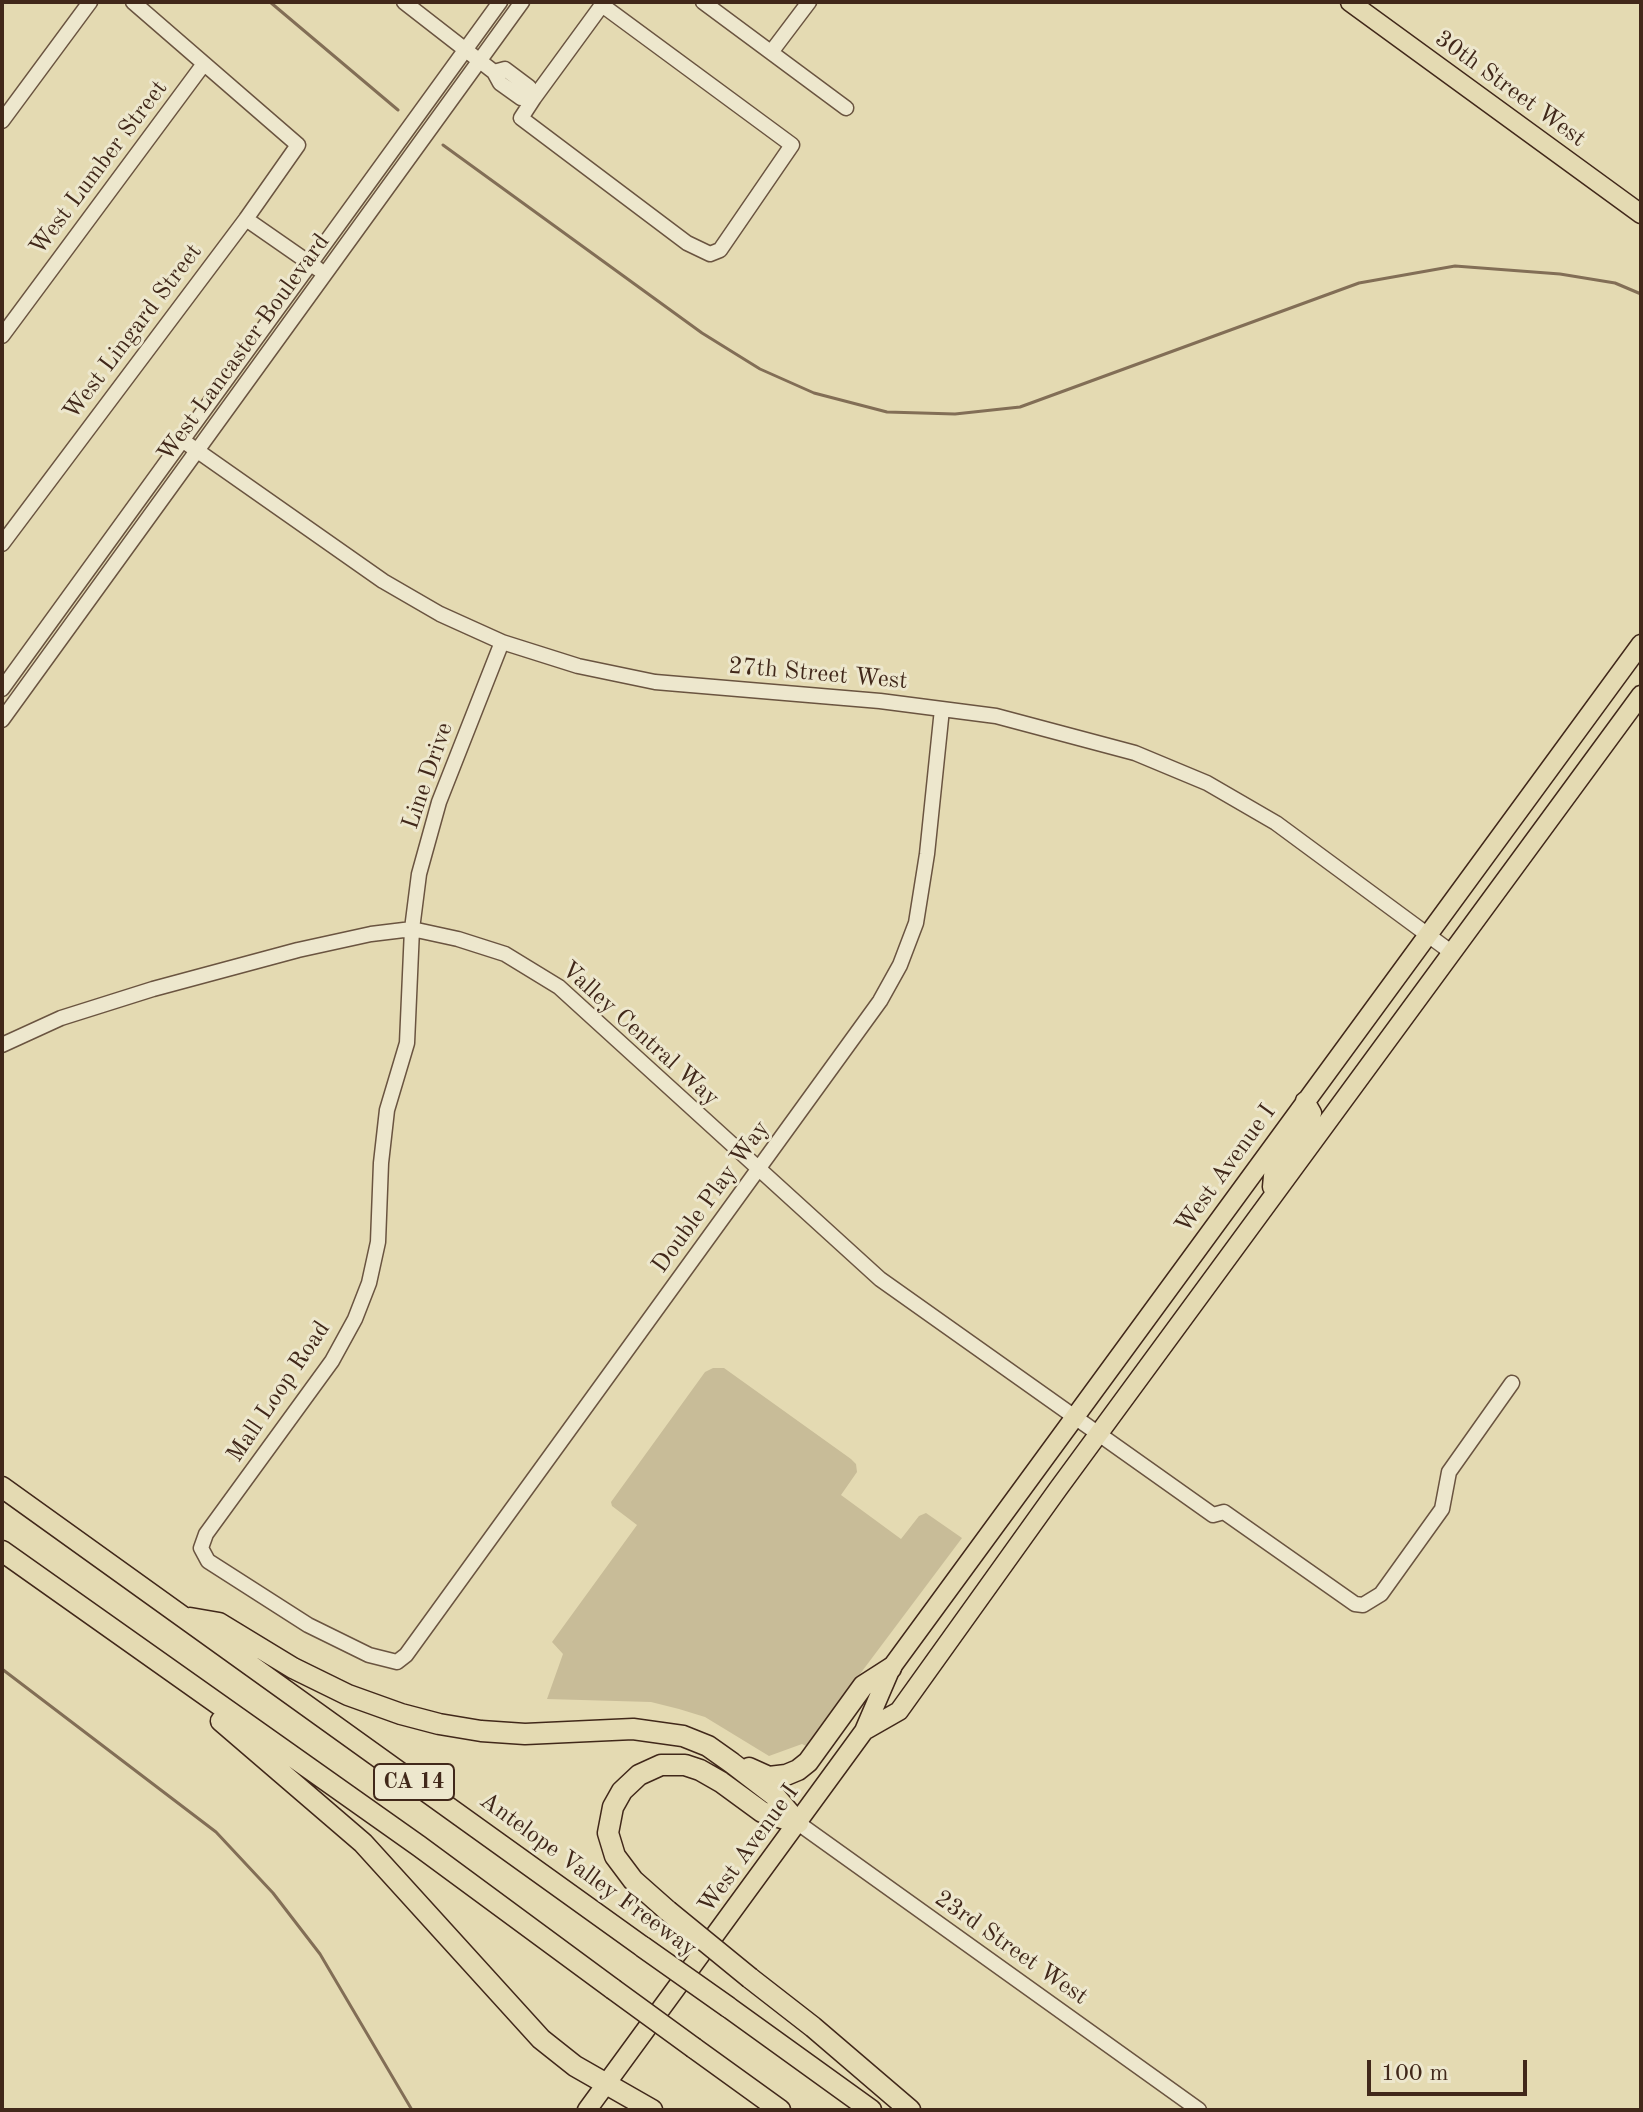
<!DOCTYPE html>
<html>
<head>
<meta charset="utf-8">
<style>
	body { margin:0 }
	#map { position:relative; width:1643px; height:2112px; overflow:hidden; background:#e4dab2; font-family:"Old Standard TT",serif }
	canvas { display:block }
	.frame { position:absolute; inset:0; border:4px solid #41281a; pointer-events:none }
	.scale { position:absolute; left:1367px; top:2060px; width:160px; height:36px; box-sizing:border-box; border:4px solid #41281a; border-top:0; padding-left:10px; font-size:24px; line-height:28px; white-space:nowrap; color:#41281a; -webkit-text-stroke:6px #ede7cd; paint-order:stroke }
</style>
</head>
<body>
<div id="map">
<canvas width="1643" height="2112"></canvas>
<div class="frame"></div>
<div class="scale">100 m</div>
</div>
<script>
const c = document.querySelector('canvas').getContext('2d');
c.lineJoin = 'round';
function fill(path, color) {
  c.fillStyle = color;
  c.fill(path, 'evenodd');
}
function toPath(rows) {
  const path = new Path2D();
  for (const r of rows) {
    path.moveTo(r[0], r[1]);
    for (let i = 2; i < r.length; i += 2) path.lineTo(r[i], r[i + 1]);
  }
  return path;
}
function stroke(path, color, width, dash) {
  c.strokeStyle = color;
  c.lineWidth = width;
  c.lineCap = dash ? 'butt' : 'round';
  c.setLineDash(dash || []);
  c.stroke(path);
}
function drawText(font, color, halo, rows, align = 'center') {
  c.font = font + ' "Old Standard TT",serif';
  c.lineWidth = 6;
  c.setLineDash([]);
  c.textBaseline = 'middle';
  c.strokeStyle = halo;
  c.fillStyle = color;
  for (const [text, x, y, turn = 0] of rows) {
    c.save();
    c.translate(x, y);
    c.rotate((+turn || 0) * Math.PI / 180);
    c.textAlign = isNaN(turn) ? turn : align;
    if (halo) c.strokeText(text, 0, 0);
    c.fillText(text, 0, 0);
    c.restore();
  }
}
fill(toPath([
	[713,1368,724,1368,851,1459,856,1464,857,1472,841,1495,901,1539,919,1516,926,1513,962,1538,806,1746,802,1744,769,1756,705,1717,679,1709,651,1702,547,1699,563,1654,552,1642,637,1525,612,1506,611,1502,705,1372]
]), '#c8bc98');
stroke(toPath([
	[270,2,398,110],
	[443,145,702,333,760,369,814,393,887,412,955,414,1020,407,1359,283,1455,266,1560,274,1615,283,1641,294],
	[2,1669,216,1832,273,1893,320,1954,412,2110]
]), '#826e56', 3);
const minor = toPath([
	[404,2,494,72,500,83,521,98,531,96,529,87,505,69,494,72],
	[703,2,846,108],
	[772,51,809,2],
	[531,96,534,98,521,118,687,243,710,254,720,250,792,145,602,5,534,98],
	[2,121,90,2],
	[246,219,318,269],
	[2,336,203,65],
	[182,440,383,581,440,614,502,642,578,666,655,682,880,701,996,716,1135,753,1207,783,1276,823,1451,952],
	[2,544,246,219,298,145,133,2],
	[502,642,439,802,419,874,412,929,407,1043,387,1110,381,1163,378,1242,369,1283,355,1319,332,1361,206,1534,201,1548,208,1561,308,1625,369,1655,397,1662,406,1655,880,1001,900,965,916,923,927,854,942,709],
	[2,689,500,2],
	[2,720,522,2],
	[2,1045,61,1018,153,989,298,950,371,934,412,929,458,939,505,954,559,987,880,1279,1213,1515,1224,1512,1355,1604,1363,1605,1381,1594,1442,1509,1449,1472,1512,1383],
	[798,1823,1199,2110]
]);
const major = toPath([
	[1350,2,1641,214],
	[1272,1187,1273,1176,1312,1113,1305,1101],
	[864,1731,899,1711,1058,1489,1641,695],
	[587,2110,864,1731,891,1668,1641,644]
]);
const highway = toPath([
	[2,1487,643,1947],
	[2,1551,419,1846,613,1989],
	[190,1618,219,1623,293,1668,348,1695,401,1714,439,1724,481,1731,525,1734,633,1729,683,1736,708,1746,732,1763,775,1796,798,1823],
	[221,1721,363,1843,541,2039,575,2066,652,2110],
	[749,1768,769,1777,786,1775,798,1770,808,1762,863,1686,891,1668],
	[668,1911,633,1880,615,1856,608,1833,613,1807,622,1791,639,1775,661,1765,685,1765,700,1770,721,1782,762,1812,798,1823],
	[750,1978,813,2027,910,2110],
	[728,2007,871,2110],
	[694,2048,780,2110]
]);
stroke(minor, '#6a5440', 17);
stroke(major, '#41281a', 21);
stroke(highway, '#41281a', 23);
stroke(minor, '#ede7cd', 14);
stroke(major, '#e4dab2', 18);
stroke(highway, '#e4dab2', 20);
const highwayBridge = toPath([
	[668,1911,750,1978],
	[643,1947,728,2007],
	[613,1989,694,2048]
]);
stroke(highwayBridge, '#41281a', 23, []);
stroke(highwayBridge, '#e4dab2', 20);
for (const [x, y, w] of [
	[414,1782,80]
]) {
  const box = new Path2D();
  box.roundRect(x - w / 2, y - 18, w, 36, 6);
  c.fillStyle = '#ede7cd';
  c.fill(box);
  stroke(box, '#41281a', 2);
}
drawText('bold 22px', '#41281a', null, [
	["CA 14",414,1782]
]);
drawText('24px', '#41281a', '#ede7cd', [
	["30th Street West",1510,89,36],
	["West Lumber Street",99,168,-53],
	["West Lingard Street",133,332,-53],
	["West Lancaster Boulevard",244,348,-54],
	["27th Street West",818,674,5],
	["Line Drive",428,776,-71],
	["Valley Central Way",640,1034,42],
	["West Avenue I",1226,1169,-54],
	["Double Play Way",711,1197,-54],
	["Mall Loop Road",279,1392,-56],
	["West Avenue I",749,1849,-54],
	["Antelope Valley Freeway",588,1875,36],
	["23rd Street West",1011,1948,35]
]);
</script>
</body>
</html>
